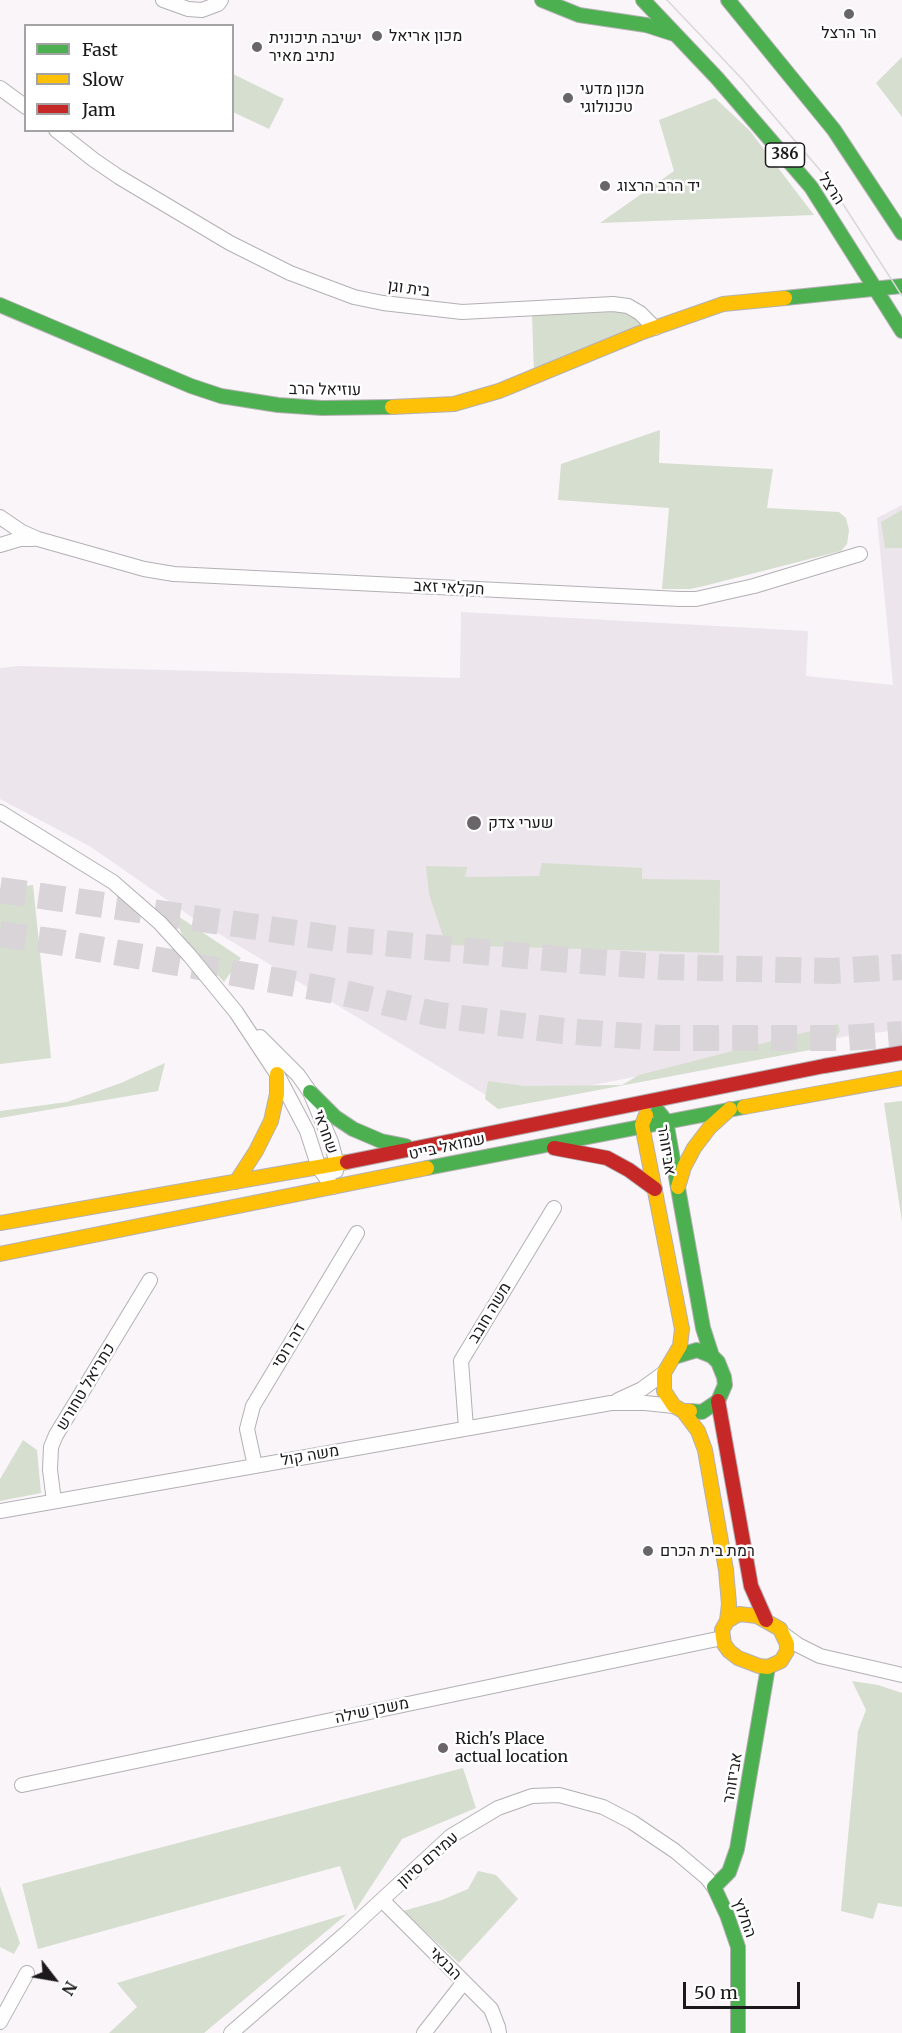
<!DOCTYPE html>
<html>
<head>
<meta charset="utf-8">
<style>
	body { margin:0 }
	#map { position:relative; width:902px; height:2033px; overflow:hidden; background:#f9f5f9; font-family:Merriweather,serif }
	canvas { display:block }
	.legend { position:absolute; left:24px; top:24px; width:210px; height:108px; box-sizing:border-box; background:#fff; border:2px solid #a4a3a4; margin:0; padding:8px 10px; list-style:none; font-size:18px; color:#1b191b }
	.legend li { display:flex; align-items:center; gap:12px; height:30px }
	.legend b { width:30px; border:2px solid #a4a3a4 }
	.north { position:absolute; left:24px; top:1949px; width:60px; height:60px; -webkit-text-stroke:4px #fff; paint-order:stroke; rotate:121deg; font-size:16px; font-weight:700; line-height:24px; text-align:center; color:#1b191b }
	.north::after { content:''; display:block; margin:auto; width:21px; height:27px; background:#1b191b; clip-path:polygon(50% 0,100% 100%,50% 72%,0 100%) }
	.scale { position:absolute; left:683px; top:1982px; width:117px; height:27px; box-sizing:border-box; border:3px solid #1b191b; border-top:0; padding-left:8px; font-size:18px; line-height:21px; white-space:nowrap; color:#1b191b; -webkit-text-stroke:4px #fff; paint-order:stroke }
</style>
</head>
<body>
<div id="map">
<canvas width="902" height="2033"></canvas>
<ul class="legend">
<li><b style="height:8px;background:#4caf50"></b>Fast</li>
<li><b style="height:8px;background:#ffc107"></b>Slow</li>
<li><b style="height:8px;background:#c62828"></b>Jam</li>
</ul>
<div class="north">N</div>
<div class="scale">50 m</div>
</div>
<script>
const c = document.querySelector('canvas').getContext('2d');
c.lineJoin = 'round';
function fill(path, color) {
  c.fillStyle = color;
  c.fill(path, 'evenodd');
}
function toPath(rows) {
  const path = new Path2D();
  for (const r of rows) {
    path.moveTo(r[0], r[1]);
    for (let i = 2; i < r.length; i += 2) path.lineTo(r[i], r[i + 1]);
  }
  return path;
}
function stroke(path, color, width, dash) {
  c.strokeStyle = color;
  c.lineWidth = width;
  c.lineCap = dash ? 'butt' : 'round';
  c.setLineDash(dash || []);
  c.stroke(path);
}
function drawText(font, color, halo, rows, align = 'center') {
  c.font = font + ' Merriweather,Heebo,serif';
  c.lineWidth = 5;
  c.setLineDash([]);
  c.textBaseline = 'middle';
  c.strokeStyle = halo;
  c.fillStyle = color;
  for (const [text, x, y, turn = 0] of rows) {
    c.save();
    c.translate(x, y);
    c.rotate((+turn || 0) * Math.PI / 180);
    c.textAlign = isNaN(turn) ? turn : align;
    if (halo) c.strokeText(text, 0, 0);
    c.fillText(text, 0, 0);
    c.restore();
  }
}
fill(toPath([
	[902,505,902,1030,853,1035,499,1103,193,918,91,847,0,799,0,668,19,666,460,678,461,612,808,631,806,676,893,685,877,518]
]), '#ece5ec');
fill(toPath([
	[902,57,902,117,876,83],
	[233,74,284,99,269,129,233,112],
	[715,98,750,131,814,215,600,223,674,171,659,120],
	[617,309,628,313,647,327,534,373,532,315],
	[660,430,659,463,773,469,767,508,839,512,846,518,849,530,847,544,841,551,704,586,690,589,662,589,669,508,558,500,561,464],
	[902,510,902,548,885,548,881,522],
	[542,863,642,868,642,879,720,880,719,953,446,945,429,894,426,866,467,867,465,877,539,876],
	[33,885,51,1058,0,1064,0,889],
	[172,912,241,958,224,982,185,941],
	[838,1024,840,1031,831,1046,498,1109,485,1099,488,1081,524,1086,622,1085,639,1075],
	[165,1063,158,1091,0,1118,0,1111,67,1102,121,1083],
	[902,1101,902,1222,884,1103],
	[23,1440,37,1450,41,1493,0,1501,0,1479],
	[852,1681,878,1685,902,1693,902,1907,878,1903,873,1919,841,1911,858,1731,866,1710],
	[463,1768,476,1808,402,1839,355,1911,340,1866,38,1949,22,1884],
	[478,1871,496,1875,518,1899,459,1963,403,1911,442,1900,468,1889],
	[0,1886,20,1943,14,1954,0,1947],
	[347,1914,204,2033,109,2033,137,2007,117,1983]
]), '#d6decf');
stroke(toPath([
	[0,890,339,939,558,959,663,967,833,971,902,967],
	[0,934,58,942,335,991,438,1015,563,1031,662,1038,845,1038,902,1034]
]), '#d8d4d8', 26, [26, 13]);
const street = toPath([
	[163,0,188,9,202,10,218,4,221,0],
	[0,88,26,107],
	[56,130,94,160,119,177,230,243,290,273,354,297,383,303,462,312,613,304,628,306,640,313,655,328],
	[0,517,22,532,38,539,144,569,174,574,680,599,696,599,754,586,860,554],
	[0,545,20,539,33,539],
	[0,812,113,882,160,923,190,956,236,1012,277,1074,307,1131,319,1168,333,1187],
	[260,1037,298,1075,310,1092,331,1142,337,1164,336,1171],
	[618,1400,642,1389,664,1373],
	[466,1428,461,1361,554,1208],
	[255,1466,247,1429,253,1406,357,1233],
	[54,1501,50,1470,51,1447,56,1435,150,1280],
	[0,1511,611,1403,645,1403,674,1406],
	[783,1634,798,1645,820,1656,902,1675],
	[22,1785,722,1638],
	[382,1900,491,2009,498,2027,499,2033],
	[0,2022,27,1973],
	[231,2033,345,1934,451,1836,498,1808,532,1796,559,1795,603,1807,632,1822,675,1851,707,1878,714,1887],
	[424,2033,464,1982]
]);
const fast = toPath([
	[542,0,579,15,646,25,674,34],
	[643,0,717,78,811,187,902,331],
	[728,0,834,130,902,233],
	[785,298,902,286],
	[0,305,191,386,221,396,278,405,322,408,392,407],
	[310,1092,335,1117,353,1129,381,1141,406,1146],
	[658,1111,666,1121,703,1328,712,1356],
	[427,1168,744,1107],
	[674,1357,697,1350,712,1356,718,1362,724,1377,725,1385,718,1401,702,1412,690,1411],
	[738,2033,738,1947,727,1915,714,1887,729,1872,737,1849,768,1667]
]);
const slow = toPath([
	[392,407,454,404,499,391,640,333,723,304,785,298],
	[744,1107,902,1078],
	[646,1115,642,1125,682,1329,680,1346,664,1373,664,1391,674,1406,683,1411,690,1411],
	[236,1182,256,1151,271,1121,277,1094,277,1074],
	[678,1187,684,1167,694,1148,710,1127,730,1109],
	[0,1223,347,1162],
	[0,1254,427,1168],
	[683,1411,698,1431,705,1450,726,1570,729,1604,727,1621],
	[739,1614,757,1616,780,1629,787,1644,787,1651,781,1661,768,1667,759,1666,738,1658,729,1651,724,1644,722,1630,727,1621,739,1614]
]);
const jam = toPath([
	[554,1148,607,1158,629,1170,655,1189],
	[347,1162,824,1066,902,1053],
	[718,1401,751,1586,766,1620]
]);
stroke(street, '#b3b0b3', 16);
stroke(fast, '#b3b0b3', 16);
stroke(slow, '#b3b0b3', 16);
stroke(jam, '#b3b0b3', 16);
stroke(street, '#fefefe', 14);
stroke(fast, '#4caf50', 14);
stroke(slow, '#ffc107', 14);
stroke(jam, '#c62828', 14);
stroke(toPath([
	[667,0,743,80,825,176,902,296]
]), '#d9d8d9', 1.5);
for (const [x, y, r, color] of [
	[849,14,6,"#696669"],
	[377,36,6,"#696669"],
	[257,47,6,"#696669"],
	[568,98,6,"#696669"],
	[605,186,6,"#696669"],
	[474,823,8,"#696669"],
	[648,1551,6,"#696669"],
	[443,1748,6,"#696669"]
]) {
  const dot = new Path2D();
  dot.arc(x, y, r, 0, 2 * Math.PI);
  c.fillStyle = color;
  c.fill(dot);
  stroke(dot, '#fff', 2);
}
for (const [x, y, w] of [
	[785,155,39]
]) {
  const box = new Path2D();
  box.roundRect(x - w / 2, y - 12, w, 24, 4.5);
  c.fillStyle = '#fff';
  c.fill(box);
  stroke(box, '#1b191b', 1.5);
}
drawText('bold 15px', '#1b191b', null, [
	["386",785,155]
]);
drawText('16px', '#1b191b', '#fff', [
	["הר הרצל",849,33,"center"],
	["מכון אריאל",389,36],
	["ישיבה תיכונית",269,38],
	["נתיב מאיר",269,56],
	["מכון מדעי",580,89],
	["טכנולוגי",580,107],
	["יד הרב הרצוג",617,186],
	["שערי צדק",488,823],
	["רמת בית הכרם",660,1551],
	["Rich's Place",455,1739],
	["actual location",455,1757]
], 'left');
drawText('16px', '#1b191b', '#fff', [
	["הרצל",831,189,56],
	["בית וגן",409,289,8],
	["עוזיאל הרב",325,390,1],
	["חקלאי זאב",449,588,3],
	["שחראי",325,1132,70],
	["שמואל בייט",447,1147,-12],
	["אביזוהר",666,1150,81],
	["משה חובב",490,1313,-59],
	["דה רוסי",289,1346,-59],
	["כתריאל טחורש",86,1387,-59],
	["משה קול",310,1456,-10],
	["משכן שילה",372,1711,-12],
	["אביזוהר",733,1778,-80],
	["עמירם סיוון",428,1860,-41],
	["החלוץ",744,1918,70],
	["הבנאי",445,1964,45]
]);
</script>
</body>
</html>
